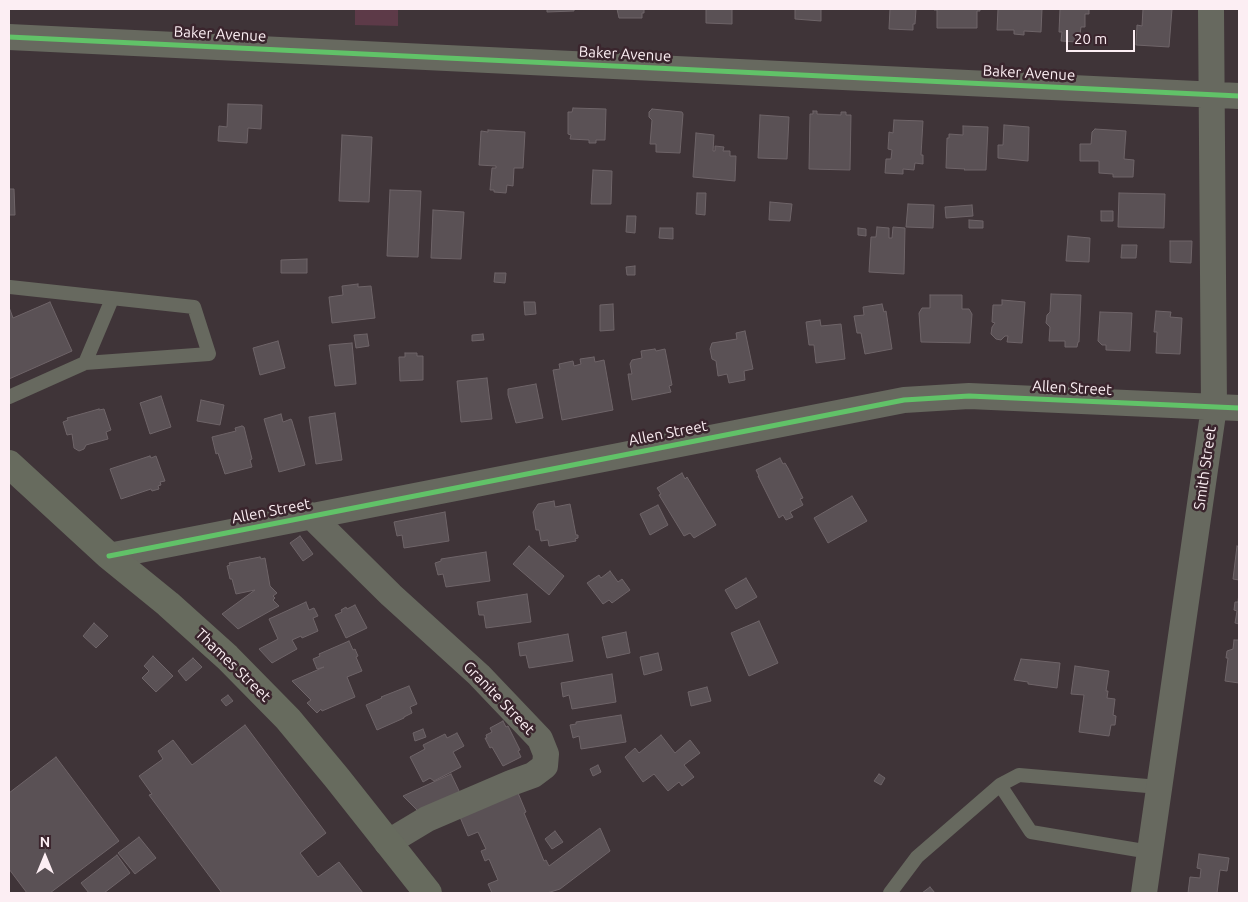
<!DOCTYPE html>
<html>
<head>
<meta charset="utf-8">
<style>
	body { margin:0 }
	#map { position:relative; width:1248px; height:902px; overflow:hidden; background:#3f3438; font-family:Ubuntu,sans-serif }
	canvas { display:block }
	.frame { position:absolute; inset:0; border:10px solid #fceef3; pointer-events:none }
	.north { position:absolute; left:20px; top:832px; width:50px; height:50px; -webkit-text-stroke:4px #3a252d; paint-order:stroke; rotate:0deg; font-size:14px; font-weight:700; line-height:20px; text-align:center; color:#fceef3 }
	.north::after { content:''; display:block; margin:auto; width:18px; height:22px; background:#fceef3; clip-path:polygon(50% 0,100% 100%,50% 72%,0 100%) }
	.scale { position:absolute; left:1066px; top:30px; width:69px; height:22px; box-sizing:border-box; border:2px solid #fceef3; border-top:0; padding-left:6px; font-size:15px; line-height:18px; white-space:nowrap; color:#fceef3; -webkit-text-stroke:4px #3a252d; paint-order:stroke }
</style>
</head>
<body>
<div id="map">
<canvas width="1248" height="902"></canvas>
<div class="frame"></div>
<div class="north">N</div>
<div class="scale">20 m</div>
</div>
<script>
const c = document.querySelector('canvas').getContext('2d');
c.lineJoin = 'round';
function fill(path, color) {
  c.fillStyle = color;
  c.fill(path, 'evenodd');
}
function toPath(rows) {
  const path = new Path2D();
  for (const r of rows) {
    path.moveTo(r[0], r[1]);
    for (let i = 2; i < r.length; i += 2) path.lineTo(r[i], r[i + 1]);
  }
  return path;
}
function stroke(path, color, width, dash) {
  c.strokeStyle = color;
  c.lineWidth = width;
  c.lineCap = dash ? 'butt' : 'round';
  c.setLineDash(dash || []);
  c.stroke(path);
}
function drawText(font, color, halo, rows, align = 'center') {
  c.font = font + ' Ubuntu,sans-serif';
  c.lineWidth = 5;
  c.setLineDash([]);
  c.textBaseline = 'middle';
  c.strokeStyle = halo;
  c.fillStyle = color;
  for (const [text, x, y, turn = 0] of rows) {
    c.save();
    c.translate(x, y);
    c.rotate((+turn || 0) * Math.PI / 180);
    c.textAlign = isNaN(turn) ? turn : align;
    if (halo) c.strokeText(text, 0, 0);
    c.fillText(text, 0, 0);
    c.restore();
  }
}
fill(toPath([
	[355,9,398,9,398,26,355,25]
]), '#5d3a48');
const building = toPath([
	[547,9,574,9,574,11,547,12,547,9],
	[617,9,644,9,644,13,642,13,642,18,619,18,617,9],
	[706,9,732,9,732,24,706,23,706,9],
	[795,9,821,9,821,21,795,19,795,9],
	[890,9,916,9,915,24,913,24,913,30,889,29,890,9],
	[934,9,980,9,980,11,977,11,977,28,937,28,937,10,934,10,934,9],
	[998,9,1042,9,1041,32,1024,31,1024,35,1014,34,1014,30,997,30,998,9],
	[1060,9,1089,9,1089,14,1085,14,1085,27,1081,27,1080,34,1077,34,1077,42,1061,41,1062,32,1059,32,1060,9],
	[1143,9,1172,9,1169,47,1136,45,1137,25,1142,26,1143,9],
	[228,104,262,105,261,129,248,128,247,143,218,141,219,126,227,127,228,104],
	[573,108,606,109,605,140,596,140,596,143,589,143,589,140,570,139,571,135,568,134,568,112,572,112,573,108],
	[652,109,682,112,683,114,680,153,656,152,656,144,650,144,652,120,649,117,649,112,652,109],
	[813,111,817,111,817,114,841,115,841,112,846,112,846,115,851,115,850,170,809,169,810,114,813,114,813,111],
	[760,115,789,117,787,159,758,158,760,115],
	[894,120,923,121,921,155,923,155,923,164,915,163,914,170,903,169,903,174,885,173,886,159,891,159,892,150,888,149,889,132,893,133,894,120],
	[1004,125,1029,127,1028,161,998,158,998,145,1003,145,1004,125],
	[963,126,988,127,986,170,964,170,965,169,946,168,947,138,949,138,949,134,963,135,963,126],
	[1095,129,1126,131,1124,159,1134,160,1133,177,1113,177,1113,174,1099,173,1099,161,1080,161,1080,144,1091,144,1092,132,1095,129],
	[488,130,525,132,523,168,514,168,513,186,507,185,506,193,494,192,494,190,490,190,492,168,496,168,496,166,479,165,481,131,488,132,488,130],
	[696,133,714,135,713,151,715,151,715,146,724,147,723,151,730,151,730,156,736,156,735,181,693,177,696,133],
	[342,135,372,137,369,202,339,201,342,135],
	[593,170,612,171,611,204,591,204,593,170],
	[9,189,14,189,15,215,9,215,9,189],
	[390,190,421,191,418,257,387,256,390,190],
	[697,193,706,193,705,215,696,214,697,193],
	[1119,193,1165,194,1164,228,1118,227,1119,193],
	[770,202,792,204,790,221,769,220,770,202],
	[908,204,934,205,933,228,906,227,908,204],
	[972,205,973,216,946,218,945,207,972,205],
	[433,210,464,212,461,259,431,258,433,210],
	[1101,211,1113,211,1113,221,1101,221,1101,211],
	[627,216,636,216,635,233,626,232,627,216],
	[969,220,983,221,983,228,969,228,969,220],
	[877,227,889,228,889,238,892,238,893,227,905,228,904,274,869,272,871,237,876,237,877,227],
	[660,228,673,228,673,239,659,238,660,228],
	[858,228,866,229,866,236,858,235,858,228],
	[1068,236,1090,238,1089,262,1066,261,1068,236],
	[1170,241,1192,241,1191,263,1170,262,1170,241],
	[1122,245,1137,245,1136,258,1121,258,1122,245],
	[307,259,307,273,281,273,281,260,307,259],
	[635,266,635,275,627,275,626,267,635,266],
	[495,273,506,273,505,283,494,282,495,273],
	[358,284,358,287,371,286,375,318,332,323,329,297,343,295,342,286,358,284],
	[1051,294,1081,295,1079,342,1078,342,1077,347,1065,347,1065,341,1049,341,1050,327,1046,323,1047,315,1050,312,1051,294],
	[930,295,962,295,962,309,969,309,972,314,970,343,921,342,919,313,922,308,930,308,930,295],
	[1002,300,1025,302,1022,343,1007,342,1008,336,1005,336,1001,340,996,339,991,334,992,327,995,323,992,322,993,305,1002,305,1002,300],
	[50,302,72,351,9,379,9,307,13,318,50,302],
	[524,302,535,302,536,314,525,315,524,302],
	[613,304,614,330,600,331,600,305,613,304],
	[882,304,884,312,886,311,892,349,865,354,861,333,857,333,854,316,864,315,863,307,882,304],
	[1156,311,1171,312,1170,317,1182,318,1180,354,1156,353,1157,332,1154,332,1156,311],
	[1100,312,1132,313,1130,351,1106,350,1106,345,1102,345,1098,341,1100,312],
	[820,320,821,326,841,324,845,359,816,363,814,345,809,345,806,322,820,320],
	[745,331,753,369,744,371,745,380,729,383,727,374,718,376,716,361,712,359,710,349,712,343,737,339,736,333,745,331],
	[367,334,369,346,356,348,354,335,367,334],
	[483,334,484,340,472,341,472,335,483,334],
	[278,341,285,368,260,375,253,348,278,341],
	[352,343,356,384,335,386,329,345,352,343],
	[655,349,656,351,665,349,672,385,669,386,671,392,632,400,628,374,632,374,630,364,632,360,642,358,641,351,655,349],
	[405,353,417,353,417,356,423,356,423,380,400,381,399,357,405,357,405,353],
	[594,357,595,362,604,360,613,410,562,420,553,370,560,369,559,364,573,361,574,366,581,364,580,359,594,357],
	[487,378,492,419,461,422,457,381,487,378],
	[536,384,543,418,516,423,508,395,508,389,536,384],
	[161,396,171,427,150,434,140,403,161,396],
	[201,400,224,405,220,425,197,421,201,400],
	[99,409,99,410,104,409,111,430,106,432,108,439,86,445,84,449,79,451,74,448,72,434,67,435,63,422,68,420,67,418,99,409],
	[335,413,342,460,316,464,309,417,335,413],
	[281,414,283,422,291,419,292,421,305,465,279,472,264,419,281,414],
	[242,426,244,427,252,459,250,460,252,467,225,474,218,453,216,454,212,437,236,431,235,428,242,426],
	[150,456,151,458,156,456,165,481,160,482,161,485,158,486,159,489,152,491,151,489,121,499,110,469,150,456],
	[780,458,783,464,785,463,788,468,803,498,800,499,803,505,790,512,793,517,786,520,783,515,779,518,758,476,759,476,756,470,780,458],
	[682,473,685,479,687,477,716,525,694,538,690,533,684,536,659,495,661,494,657,488,682,473],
	[852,496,867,521,828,543,814,518,852,496],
	[554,501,555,507,570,504,576,535,578,535,578,538,575,539,576,541,549,546,548,540,541,541,539,530,536,530,533,512,538,504,554,501],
	[658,505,668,525,650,535,640,514,658,505],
	[445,512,449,541,404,548,402,535,397,536,394,522,445,512],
	[300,536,313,554,303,561,290,543,300,536],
	[529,546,564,576,549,595,513,564,529,546],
	[1237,546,1239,547,1239,580,1233,579,1237,546],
	[486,552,490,581,446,587,443,574,438,575,435,563,441,561,441,559,486,552],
	[260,557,261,559,265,558,270,586,277,593,273,596,275,598,273,600,279,606,238,629,222,614,255,590,236,594,232,579,230,579,227,566,230,565,229,563,260,557],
	[610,571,618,582,622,579,630,590,612,603,609,600,603,604,587,583,599,575,601,578,610,571],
	[746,578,757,597,736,609,725,590,746,578],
	[1239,593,1239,624,1235,623,1237,611,1234,610,1235,602,1238,602,1239,593],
	[527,594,531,622,486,628,484,615,479,615,477,602,527,594],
	[306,602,309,610,314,608,318,616,313,618,318,631,302,638,301,636,292,640,297,649,272,663,259,649,278,639,269,619,306,602],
	[355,605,367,628,346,638,335,615,342,612,341,610,346,607,347,609,355,605],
	[759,621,778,663,749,676,731,633,759,621],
	[94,623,108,636,96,648,83,636,94,623],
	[626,632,630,653,607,658,602,637,626,632],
	[568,634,573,661,529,668,526,655,520,656,518,643,568,634],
	[1234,640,1239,640,1239,683,1225,681,1228,658,1226,658,1227,651,1233,649,1234,640],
	[349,641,353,650,355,649,358,656,356,657,362,671,347,677,355,697,322,711,321,709,317,713,307,703,311,700,292,681,324,667,317,669,313,659,320,656,319,654,349,641],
	[658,653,662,670,644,675,640,657,658,653],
	[153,656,173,676,156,692,142,678,149,671,144,666,153,656],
	[193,658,202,667,186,681,178,671,193,658],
	[1021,659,1060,663,1057,688,1028,684,1028,682,1014,680,1021,659],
	[1075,666,1109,671,1106,691,1108,691,1107,698,1115,699,1113,715,1116,716,1115,725,1111,725,1109,736,1079,732,1084,695,1071,694,1075,666],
	[612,674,616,702,572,709,569,695,563,697,561,683,612,674],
	[409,686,417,704,410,707,412,713,404,717,404,718,377,730,366,705,382,698,381,697,409,686],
	[707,687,711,701,691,706,688,692,707,687],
	[228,695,233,701,226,706,221,700,228,695],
	[621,715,626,742,581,749,579,736,573,738,570,725,576,724,576,722,621,715],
	[503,721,506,727,508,726,520,750,518,751,521,757,503,766,492,747,490,748,485,738,487,738,486,735,492,732,490,728,503,721],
	[245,725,326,833,300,853,318,877,339,862,363,893,222,893,149,795,152,794,139,776,163,759,158,751,173,740,192,765,245,725],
	[423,729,426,737,415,741,413,733,423,729],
	[457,733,464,746,453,752,461,767,434,781,430,778,423,782,410,757,425,749,423,745,445,734,447,738,457,733],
	[661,735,675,753,690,740,700,753,684,765,694,777,682,786,679,782,668,791,654,774,643,782,625,757,635,748,639,753,661,735],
	[56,757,119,841,50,893,27,893,9,869,9,793,56,757],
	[598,765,601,772,593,776,590,769,598,765],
	[451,774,460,793,419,812,403,796,451,774],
	[879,774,885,778,881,785,874,781,879,774],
	[518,793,526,812,524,813,544,861,546,860,549,866,600,828,610,851,560,889,547,893,492,893,488,884,498,880,489,859,485,861,481,851,486,849,478,832,468,836,460,817,518,793],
	[555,831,563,842,552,849,545,839,555,831],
	[139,837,156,858,135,874,118,853,139,837],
	[1199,854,1229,858,1227,871,1220,870,1217,893,1188,893,1190,877,1200,878,1201,869,1197,868,1199,854],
	[117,855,130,873,104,893,89,893,81,883,117,855],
	[930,887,935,893,922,893,930,887]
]);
fill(building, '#5a5155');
stroke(building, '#6e6468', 1);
stroke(toPath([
	[85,363,112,299],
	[9,397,85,363,209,354,194,307,10,287],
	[1000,785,1031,832,1150,852],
	[890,893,917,857,1000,785,1019,775,1159,787]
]), '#67695f', 14);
stroke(toPath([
	[9,37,1239,96],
	[310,515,391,595,479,675,540,739,546,754,545,766,533,775,511,783,427,819,387,843],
	[109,556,904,400,969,396,1239,408],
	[1144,893,1214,407,1211,9]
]), '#67695f', 26);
stroke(toPath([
	[9,464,109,556,168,604,227,657,288,719,337,778,428,893]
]), '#676b5e', 28);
stroke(toPath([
	[9,37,1239,96],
	[109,556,904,400,969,396,1239,408]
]), '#61c268', 5);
drawText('15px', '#fceef3', '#3a252d', [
	["Baker Avenue",220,34,3],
	["Baker Avenue",625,54,3],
	["Baker Avenue",1029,73,3],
	["Allen Street",1072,388,3],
	["Allen Street",668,433,-11],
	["Smith Street",1205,468,-82],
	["Allen Street",271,511,-11],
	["Thames Street",233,665,44],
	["Granite Street",499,698,46]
]);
</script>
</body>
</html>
